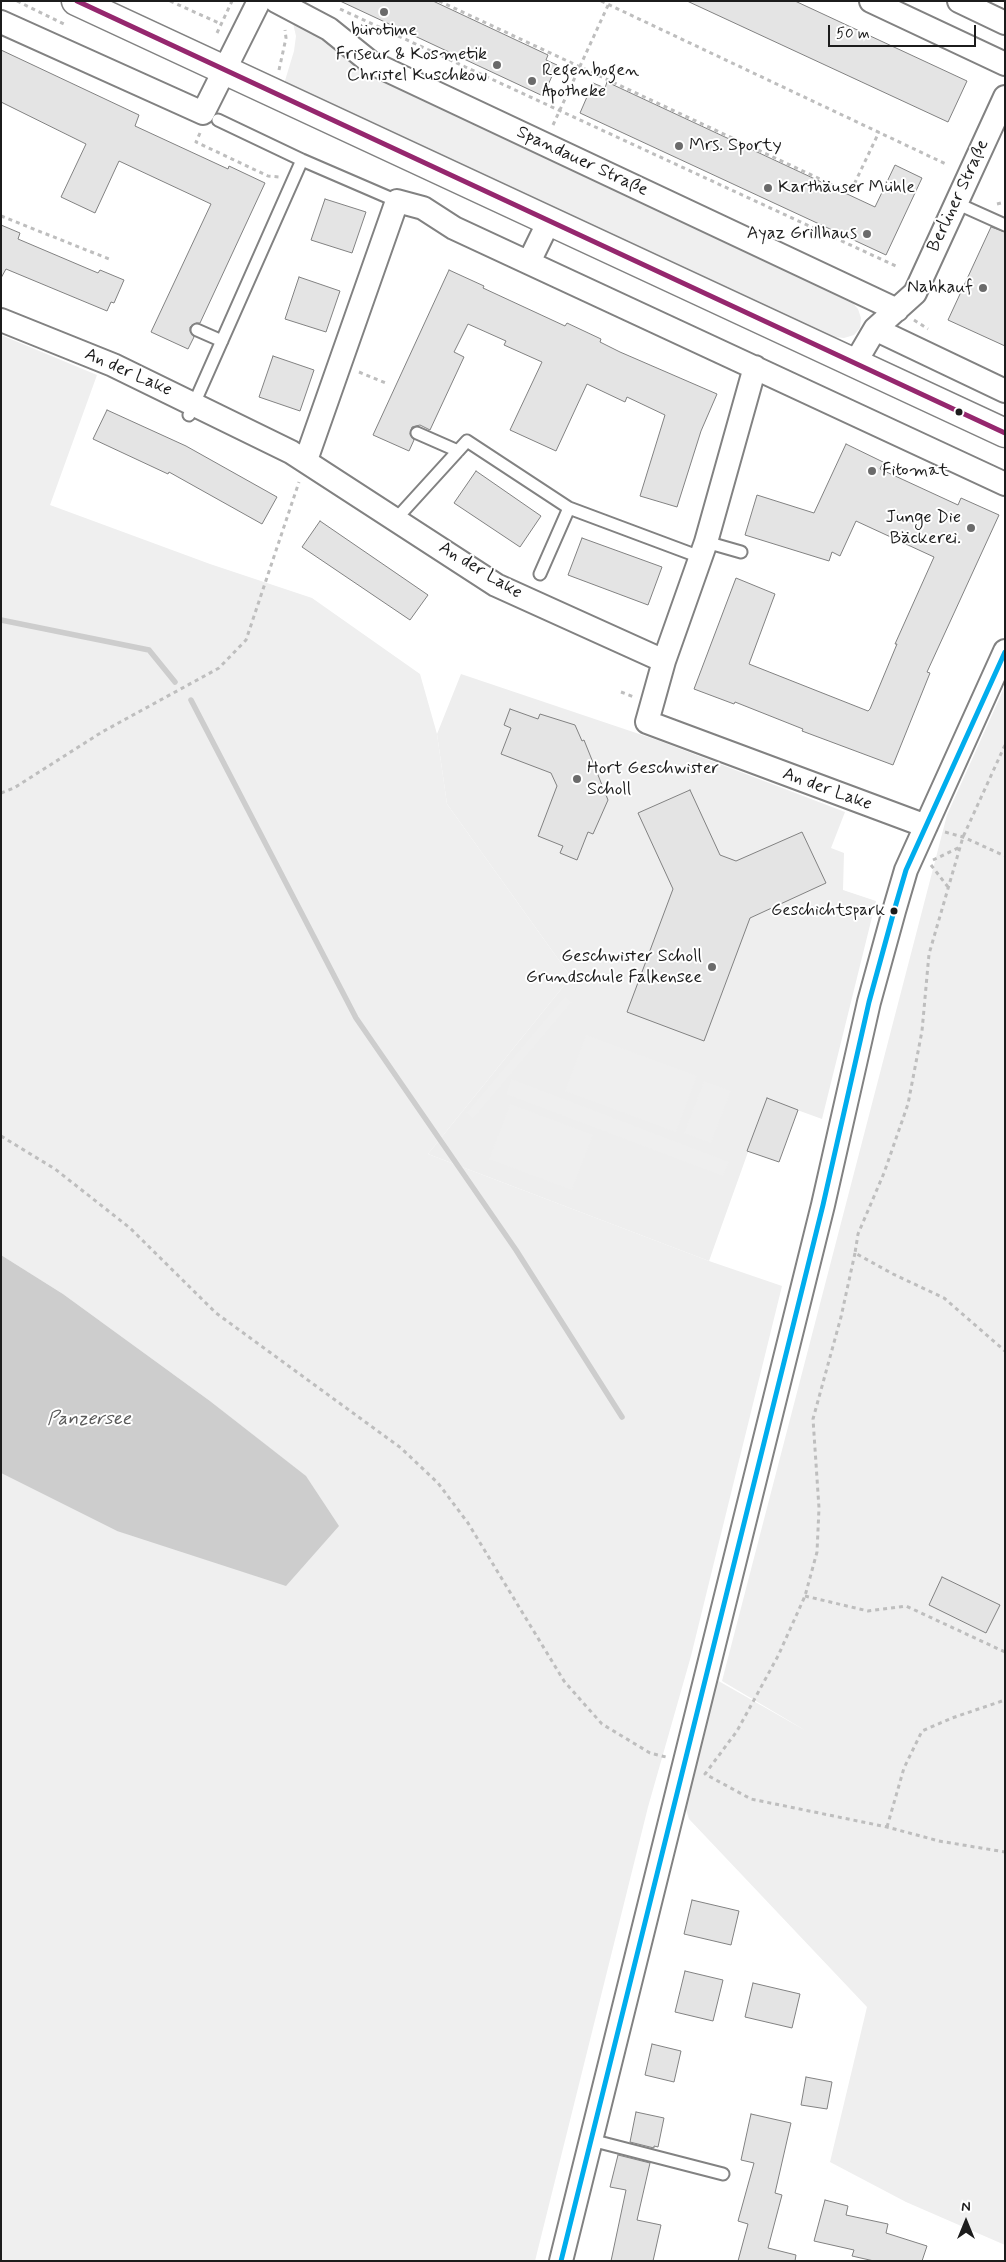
<!DOCTYPE html>
<html>
<head>
<meta charset="utf-8">
<style>
	body { margin:0 }
	#map { position:relative; width:1006px; height:2262px; overflow:hidden; background:#fff; font-family:Mynerve,sans-serif }
	canvas { display:block }
	.frame { position:absolute; inset:0; border:2px solid #1c1c1c; pointer-events:none }
	.north { position:absolute; left:941px; top:2197px; width:50px; height:50px; -webkit-text-stroke:4px #fff; paint-order:stroke; rotate:0deg; font-size:14px; font-weight:700; line-height:20px; text-align:center; color:#1c1c1c }
	.north::after { content:''; display:block; margin:auto; width:18px; height:22px; background:#1c1c1c; clip-path:polygon(50% 0,100% 100%,50% 72%,0 100%) }
	.scale { position:absolute; left:828px; top:25px; width:148px; height:22px; box-sizing:border-box; border:2px solid #1c1c1c; border-top:0; padding-left:6px; font-size:15px; line-height:18px; white-space:nowrap; color:#1c1c1c; -webkit-text-stroke:4px #fff; paint-order:stroke }
</style>
</head>
<body>
<div id="map">
<canvas width="1006" height="2262"></canvas>
<div class="frame"></div>
<div class="north">N</div>
<div class="scale">50 m</div>
</div>
<script>
const c = document.querySelector('canvas').getContext('2d');
c.lineJoin = 'round';
function fill(path, color) {
  c.fillStyle = color;
  c.fill(path, 'evenodd');
}
function toPath(rows) {
  const path = new Path2D();
  for (const r of rows) {
    path.moveTo(r[0], r[1]);
    for (let i = 2; i < r.length; i += 2) path.lineTo(r[i], r[i + 1]);
  }
  return path;
}
function stroke(path, color, width, dash) {
  c.strokeStyle = color;
  c.lineWidth = width;
  c.lineCap = dash ? 'butt' : 'round';
  c.setLineDash(dash || []);
  c.stroke(path);
}
function drawText(font, color, halo, rows, align = 'center') {
  c.font = font + ' Mynerve,sans-serif';
  c.lineWidth = 4;
  c.setLineDash([]);
  c.textBaseline = 'middle';
  c.strokeStyle = halo;
  c.fillStyle = color;
  for (const [text, x, y, turn = 0] of rows) {
    c.save();
    c.translate(x, y);
    c.rotate((+turn || 0) * Math.PI / 180);
    c.textAlign = isNaN(turn) ? turn : align;
    if (halo) c.strokeText(text, 0, 0);
    c.fillText(text, 0, 0);
    c.restore();
  }
}
fill(toPath([
	[461,674,657,740,845,812,831,848,844,853,843,890,876,901,822,1119,767,1099,709,1261,428,1154,571,977,447,804,437,734]
]), '#eee');
fill(toPath([
	[292,19,319,34,361,69,843,297,852,302,858,309,861,318,860,328,854,335,844,338,825,336,284,84,294,51,296,36],
	[1,335,97,375,50,505,210,564,312,598,420,674,437,734,447,804,571,977,428,1154,709,1261,782,1286,691,1656,648,1807,535,2261,1,2261,1,1473,117,1531,305,1476,210,1401,63,1294,1,1255],
	[1005,686,1005,2245,906,2202,830,2162,867,2007,689,1819,683,1800,715,1679,808,1732,722,1681,947,815],
	[565,996,572,1002,473,1119,466,1113],
	[586,1035,697,1076,676,1132,565,1091],
	[511,1079,729,1162,723,1176,506,1094],
	[704,1081,731,1091,711,1143,684,1133],
	[510,1104,593,1135,572,1190,489,1159]
]), '#efefef');
fill(toPath([
	[1,1255,63,1294,210,1401,306,1476,339,1526,286,1586,117,1531,1,1473]
]), '#cdcdcd');
stroke(toPath([
	[1,620,149,650,175,682],
	[191,700,356,1018,516,1250,622,1417]
]), '#cdcdcd', 5.5);
const building = toPath([
	[340,1,433,1,548,55,546,60,557,65,543,96,340,1],
	[687,1,795,1,967,81,948,122,687,1],
	[1,50,139,115,135,126,228,169,229,166,265,183,200,323,196,323,190,327,190,331,194,337,188,349,151,332,211,204,119,161,95,213,61,197,86,144,1,102,1,50],
	[607,82,875,207,895,165,922,178,886,255,580,113,593,83,605,88,607,82],
	[325,199,366,212,352,253,311,240,325,199],
	[1,225,20,233,18,239,98,273,100,270,124,280,114,303,111,302,107,311,6,269,1,278,1,225],
	[991,227,1005,232,1005,346,948,320,991,227],
	[449,270,484,286,483,288,565,326,567,323,601,339,600,342,620,352,717,394,701,431,677,507,640,496,665,415,627,397,625,402,587,384,556,451,510,430,542,362,504,345,506,341,468,324,454,352,464,357,430,430,420,425,412,427,410,434,414,440,409,451,373,435,449,270],
	[299,277,340,291,326,332,285,319,299,277],
	[273,356,314,370,300,411,259,397,273,356],
	[107,410,186,446,277,497,262,524,169,472,168,474,93,439,107,410],
	[846,444,883,462,880,469,958,505,961,498,999,515,927,672,930,673,893,765,802,731,803,729,735,702,734,704,694,689,736,578,775,594,749,664,868,711,870,709,897,644,895,644,934,557,856,521,840,556,832,552,829,561,745,535,757,495,814,513,846,444],
	[476,471,541,516,520,547,454,503,476,471],
	[320,521,428,595,410,620,302,547,320,521],
	[582,538,662,567,648,605,568,575,582,538],
	[510,709,538,719,540,714,575,725,582,741,584,740,608,800,593,834,588,832,577,860,560,853,563,846,538,836,557,786,551,773,501,754,511,728,504,725,510,709],
	[690,790,720,855,736,861,802,832,826,883,750,918,704,1041,627,1012,673,889,638,813,690,790],
	[767,1098,798,1110,779,1162,747,1151,767,1098],
	[942,1577,1000,1605,986,1633,929,1605,942,1577],
	[692,1900,739,1911,731,1945,684,1934,692,1900],
	[685,1971,723,1980,713,2021,675,2012,685,1971],
	[753,1983,800,1994,792,2028,745,2017,753,1983],
	[652,2044,681,2051,674,2082,645,2075,652,2044],
	[806,2077,832,2082,827,2109,801,2105,806,2077],
	[636,2112,664,2118,658,2147,654,2146,654,2148,630,2142,636,2112],
	[751,2114,791,2123,775,2193,782,2195,768,2248,796,2255,795,2261,738,2261,748,2224,738,2221,754,2163,741,2160,751,2114],
	[618,2155,650,2163,637,2220,661,2225,653,2261,611,2261,626,2190,610,2187,618,2155],
	[825,2200,848,2206,846,2215,888,2224,886,2233,927,2246,922,2261,874,2261,852,2256,854,2250,814,2241,825,2200]
]);
fill(building, '#e4e4e4');
stroke(building, '#828282', 1);
const service = toPath([
	[218,120,302,160,397,201],
	[956,203,1005,225],
	[197,330,222,341],
	[189,415,302,160],
	[417,433,458,451],
	[396,519,467,441,569,508,700,557],
	[706,542,741,552],
	[540,574,569,508],
	[591,2140,723,2174]
]);
const minor = toPath([
	[276,1,329,29,370,62,897,310],
	[871,1,1005,64],
	[959,1,1005,23],
	[1,22,203,113,259,1],
	[529,262,549,221],
	[1,320,113,365,291,452,496,585,664,661],
	[875,329,1005,391],
	[855,363,875,329,915,293,1005,97],
	[755,367,706,542,664,661,647,722,926,826],
	[306,460,397,201,423,208,454,228,1005,484],
	[561,2261,823,1205,869,1002,894,911,906,870,1005,651]
]);
const secondary = toPath([
	[76,1,1005,433]
]);
stroke(service, '#828282', 15);
stroke(minor, '#828282', 26);
stroke(secondary, '#828282', 31);
stroke(toPath([
	[17,1,66,25],
	[170,1,221,24],
	[439,1,850,193,879,132],
	[601,1,948,165],
	[340,9,898,267],
	[217,33,232,1],
	[279,70,286,38,285,30],
	[553,125,610,1],
	[200,133,196,142,268,176,279,177],
	[997,204,1005,202],
	[1,216,109,259],
	[914,320,928,329],
	[359,372,388,384],
	[621,692,634,697],
	[1005,745,963,837,929,954,922,1031,908,1104,884,1173,858,1234,855,1253,893,1274,944,1298,1005,1351],
	[1,793,14,788,102,732,219,668,246,640,299,482],
	[945,832,963,837,1005,856],
	[933,860,960,847],
	[931,865,948,887],
	[1,1136,55,1169,130,1228,216,1313,401,1448,438,1483,468,1523,564,1681,602,1724,650,1753,666,1757],
	[855,1253,841,1317,813,1419,819,1508,817,1552,805,1596,778,1656,737,1731,705,1774,751,1799,887,1827,939,1841,1005,1852],
	[805,1596,868,1611,906,1606,1005,1652],
	[887,1827,904,1768,922,1731,952,1718,1005,1700]
]), '#bebebe', 3, [4, 4]);
stroke(service, '#fff', 11);
stroke(minor, '#fff', 22);
stroke(secondary, '#fff', 28);
stroke(toPath([
	[561,2261,823,1205,869,1002,894,911,906,870,1005,652]
]), '#00aded', 5);
stroke(toPath([
	[77,1,1005,433]
]), '#95276e', 5);
for (const [x, y, r, color] of [
	[384,12,5,"#6b6b6b"],
	[497,65,5,"#6b6b6b"],
	[532,81,5,"#6b6b6b"],
	[679,146,5,"#6b6b6b"],
	[768,188,5,"#6b6b6b"],
	[867,234,5,"#6b6b6b"],
	[983,288,5,"#6b6b6b"],
	[959,412,4.5,"#1c1c1c"],
	[872,471,5,"#6b6b6b"],
	[971,528,5,"#6b6b6b"],
	[577,779,5,"#6b6b6b"],
	[894,911,4.5,"#1c1c1c"],
	[712,967,5,"#6b6b6b"]
]) {
  const dot = new Path2D();
  dot.arc(x, y, r, 0, 2 * Math.PI);
  c.fillStyle = color;
  c.fill(dot);
  stroke(dot, '#fff', 2);
}
drawText('17px', '#1c1c1c', '#fff', [
	["Geschichtspark",885,911]
], 'right');
drawText('18px', '#1c1c1c', '#fff', [
	["bürotime",384,31,"center"],
	["Friseur & Kosmetik",487,55],
	["Christel Kuschkow",487,76],
	["Regenbogen",542,71,"left"],
	["Apotheke",542,92,"left"],
	["Mrs. Sporty",689,146,"left"],
	["Karthäuser Mühle",778,188,"left"],
	["Ayaz Grillhaus",857,234],
	["Nahkauf",973,288],
	["Fitomat",882,471,"left"],
	["Junge Die",961,518],
	["Bäckerei.",961,539],
	["Hort Geschwister",587,769,"left"],
	["Scholl",587,790,"left"],
	["Geschwister Scholl",702,957],
	["Grundschule Falkensee",702,978]
], 'right');
drawText('18px', '#1c1c1c', '#fff', [
	["Spandauer Straße",582,162,25],
	["Berliner Straße",959,196,-65],
	["An der Lake",128,373,24],
	["An der Lake",480,571,31],
	["An der Lake",827,790,20]
]);
drawText('italic 19px', '#5a5a5a', '#fff', [
	["Panzersee",89,1420]
]);
</script>
</body>
</html>
